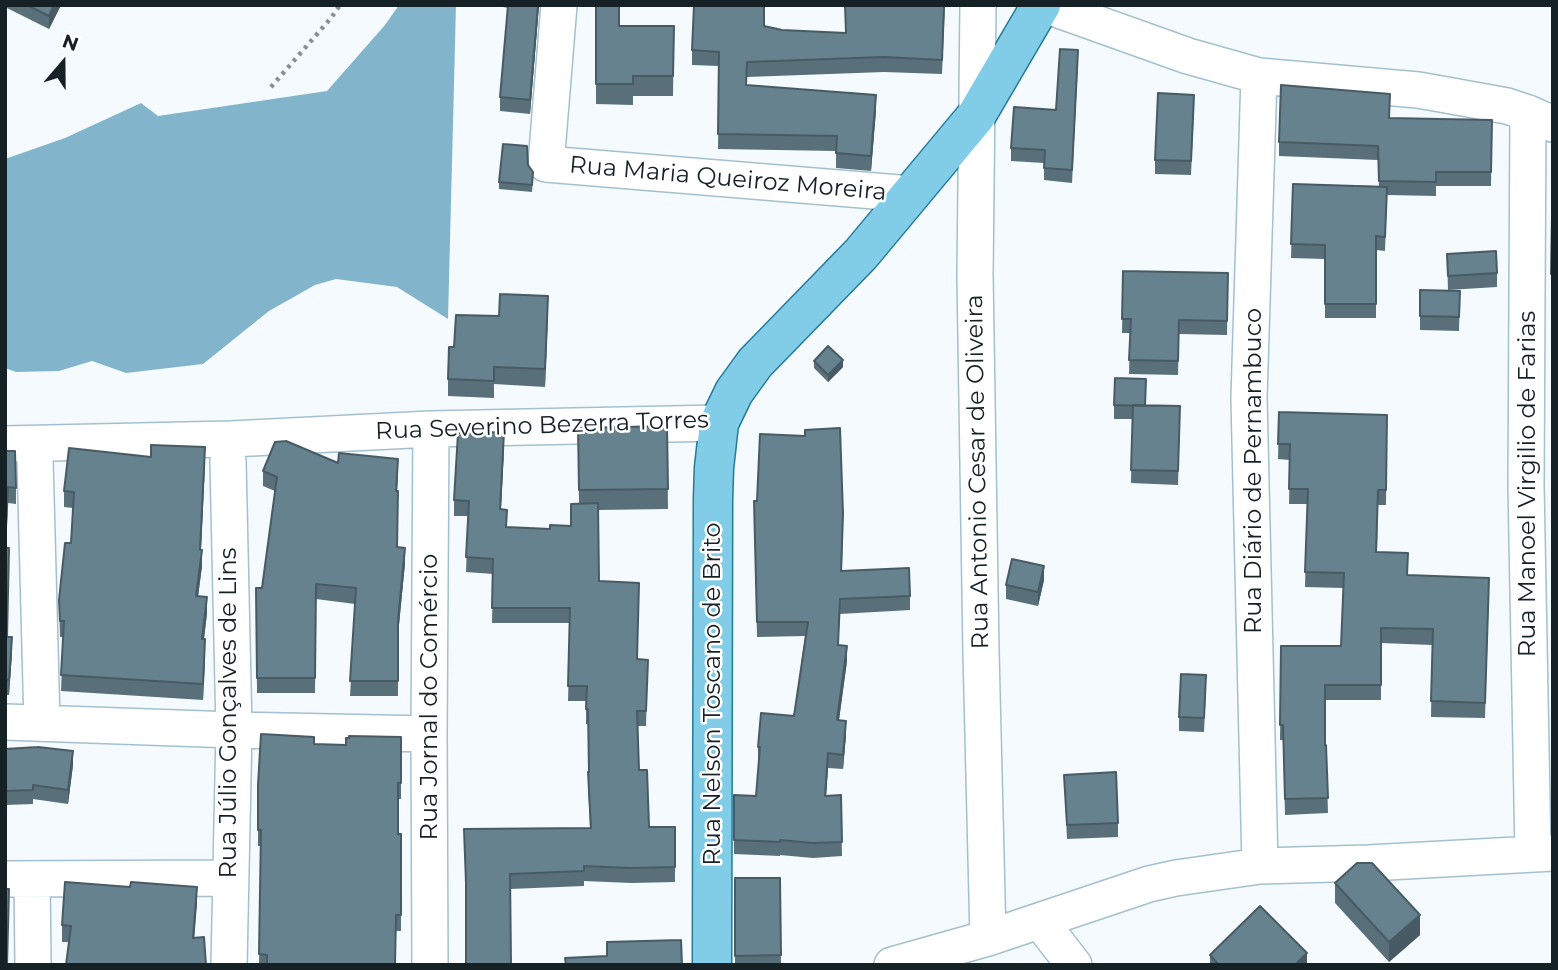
<!DOCTYPE html>
<html>
<head>
<meta charset="utf-8">
<style>
	body { margin:0 }
	#map { position:relative; width:1558px; height:970px; overflow:hidden; background:#f4fafd; font-family:Montserrat,sans-serif }
	canvas { display:block }
	.frame { position:absolute; inset:0; border:7px solid #162126; pointer-events:none }
	.north { position:absolute; left:28px; top:28px; width:70px; height:70px; -webkit-text-stroke:5px #fff; paint-order:stroke; rotate:20deg; font-size:19px; font-weight:700; line-height:28px; text-align:center; color:#162126 }
	.north::after { content:''; display:block; margin:auto; width:24px; height:32px; background:#162126; clip-path:polygon(50% 0,100% 100%,50% 72%,0 100%) }
</style>
</head>
<body>
<div id="map">
<canvas width="1558" height="970"></canvas>
<div class="frame"></div>
<div class="north">N</div>
</div>
<script>
const c = document.querySelector('canvas').getContext('2d');
c.lineJoin = 'round';
function fill(path, color) {
  c.fillStyle = color;
  c.fill(path, 'evenodd');
}
function toPath(rows) {
  const path = new Path2D();
  for (const r of rows) {
    path.moveTo(r[0], r[1]);
    for (let i = 2; i < r.length; i += 2) path.lineTo(r[i], r[i + 1]);
  }
  return path;
}
function stroke(path, color, width, dash) {
  c.strokeStyle = color;
  c.lineWidth = width;
  c.lineCap = dash ? 'butt' : 'round';
  c.setLineDash(dash || []);
  c.stroke(path);
}
function drawText(font, color, halo, rows, align = 'center') {
  c.font = font + ' Montserrat,sans-serif';
  c.lineWidth = 5;
  c.setLineDash([]);
  c.textBaseline = 'middle';
  c.strokeStyle = halo;
  c.fillStyle = color;
  for (const [text, x, y, turn = 0] of rows) {
    c.save();
    c.translate(x, y);
    c.rotate((+turn || 0) * Math.PI / 180);
    c.textAlign = isNaN(turn) ? turn : align;
    if (halo) c.strokeText(text, 0, 0);
    c.fillText(text, 0, 0);
    c.restore();
  }
}
fill(toPath([
	[399,5,456,5,448,319,397,287,336,279,315,285,269,311,203,364,126,373,92,361,59,371,16,372,5,368,5,159,65,138,141,103,158,116,327,91,385,25]
]), '#82b5cc');
const minor = toPath([
	[559,5,546,164,911,194],
	[978,5,975,275,981,652,988,938],
	[1045,5,1188,56,1259,76,1418,90,1452,96,1507,106,1528,113,1553,124],
	[1259,76,1249,398,1260,866],
	[1528,113,1526,485,1533,854],
	[5,444,231,439,431,429,719,423],
	[35,459,42,723],
	[228,461,234,730,229,965],
	[5,722,234,730,429,734],
	[5,879,229,878],
	[32,879,33,965],
	[1040,921,1074,965],
	[430,965,429,734,431,429],
	[892,965,988,938,1149,884,1176,878,1260,866,1369,863,1553,853]
]);
const major = toPath([
	[712,965,713,499,714,468,719,423,734,392,755,363,861,254,976,116,1041,5]
]);
stroke(minor, '#a4c0ce', 38);
stroke(major, '#257b9a', 41);
stroke(toPath([
	[271,87,331,18,340,5]
]), '#879094', 4.5, [3.5, 5]);
stroke(minor, '#fff', 35);
stroke(major, '#81cde8', 38);
fill(toPath([
	[5,5,60,5,60,7,49,29,5,7],
	[494,5,539,5,530,114,500,111,500,97,508,8],
	[596,5,619,26,674,26,673,96,633,96,633,105,596,104],
	[845,5,945,5,942,74,884,72,747,77,747,85,876,110,871,171,836,168,836,151,718,149,719,66,692,65,692,50,764,26,782,30,846,33],
	[1078,63,1072,183,1044,180,1044,163,1011,161,1011,148,1056,110],
	[1194,109,1191,175,1155,174,1155,160],
	[1389,118,1492,120,1491,186,1436,186,1436,196,1387,195,1385,251,1376,250,1376,318,1325,318,1325,259,1291,258,1293,184,1379,186,1378,160,1279,156,1279,142],
	[1553,158,1553,288,1551,288],
	[528,165,533,179,532,192,499,189,499,182],
	[1447,254,1497,273,1497,287,1448,290],
	[1123,271,1228,273,1227,335,1179,334,1178,375,1129,374,1130,333,1122,333],
	[1420,290,1460,291,1459,331,1420,330],
	[548,313,545,387,494,384,494,398,448,396,448,379,454,347,499,316],
	[814,361,843,367,828,382,814,368],
	[1114,405,1146,406,1180,420,1178,485,1131,483,1132,419,1114,419],
	[1279,412,1387,415,1386,505,1378,505,1377,552,1408,575,1489,593,1485,718,1431,717,1432,645,1381,643,1381,700,1325,700,1325,745,1326,745,1328,813,1285,815,1283,740,1280,740,1281,646,1341,646,1343,588,1305,587,1307,504,1289,504,1290,460,1278,459],
	[667,426,668,509,598,510,599,581,637,659,648,660,646,726,638,726,639,770,649,827,675,827,675,882,631,883,584,881,584,886,510,889,466,965,466,898,464,829,590,828,588,787,588,772,589,772,588,724,586,724,586,701,568,701,570,623,492,623,493,574,466,572,468,516,454,516,454,500,504,448,501,510,507,527,550,529,571,526,579,504,578,428],
	[5,451,16,488,16,504,8,503,6,548,8,637,12,653,9,695,5,695],
	[205,463,201,550,202,566,198,596,207,613,204,639,205,656,203,700,61,691,63,637,60,637,59,600,71,543,73,508,64,507,64,491],
	[338,463,398,474,397,491,398,547,405,563,398,635,398,696,350,696,355,604,316,599,315,693,257,693,256,588,262,588,275,491,263,486,263,471],
	[754,501,843,528,842,570,910,596,910,610,840,614,838,645,847,661,839,720,846,735,843,769,828,768,826,796,841,795,842,856,813,858,780,855,780,856,734,854,734,795,756,796,759,761,758,761,758,747,794,716,805,636,757,637],
	[1044,580,1038,606,1006,599,1006,585],
	[1206,689,1204,732,1179,731,1179,717],
	[401,737,401,799,398,799,398,834,401,834,401,931,396,931,395,965,259,965,261,846,258,846,258,785,314,744,346,745],
	[5,749,73,765,68,804,33,799,33,804,5,805],
	[1064,775,1118,823,1118,837,1067,839],
	[735,878,780,878,781,965,735,965],
	[1335,883,1420,935,1389,962,1335,903],
	[130,887,197,904,69,942,62,942,62,925],
	[1210,955,1307,965,1210,965]
]), '#59707b');
fill(toPath([
	[54,5,60,5,60,7,49,29,49,16],
	[538,5,539,5,530,114,530,100],
	[876,95,876,110,871,171,871,156],
	[548,296,548,313,545,387,545,369],
	[843,360,843,367,828,382,828,375],
	[504,432,504,448,500,525,500,509],
	[205,447,205,463,200,566,200,550],
	[398,459,398,474,396,507,396,491],
	[405,548,405,563,398,635,398,620],
	[202,550,202,566,196,612,196,596],
	[1044,566,1044,580,1038,606,1038,592],
	[207,597,207,613,202,655,202,639],
	[12,637,12,653,9,695,9,680],
	[205,639,205,656,203,700,203,684],
	[847,646,847,661,837,734,837,720],
	[846,721,846,735,843,769,843,755],
	[73,751,73,765,68,804,68,790],
	[828,753,828,768,825,810,825,796],
	[197,887,197,904,193,954,193,938],
	[1420,915,1420,935,1389,962,1389,942],
	[1307,953,1307,965,1295,965]
]), '#485b64');
const building = toPath([
	[27,5,54,5,49,16,27,5],
	[508,5,538,5,530,100,500,97,508,5],
	[596,5,619,5,619,26,674,26,673,76,633,76,633,84,596,84,596,5],
	[694,5,764,5,764,26,782,30,846,33,845,5,944,5,942,60,884,57,747,62,746,85,876,95,871,156,836,153,837,136,718,134,719,52,692,50,694,5],
	[1060,49,1078,50,1072,170,1044,168,1045,150,1011,148,1014,107,1056,110,1060,49],
	[1281,85,1390,94,1389,118,1492,120,1491,172,1436,172,1436,182,1379,181,1378,146,1279,142,1281,85],
	[1158,93,1194,95,1191,161,1155,160,1158,93],
	[503,144,527,146,528,165,533,172,532,185,499,182,503,144],
	[1553,158,1553,274,1551,274,1553,158],
	[1293,184,1387,187,1385,237,1376,236,1376,304,1325,304,1325,245,1291,244,1293,184],
	[1496,251,1497,273,1448,276,1447,254,1496,251],
	[1123,271,1228,273,1227,321,1179,320,1178,361,1129,360,1131,319,1122,319,1123,271],
	[1420,290,1460,291,1459,317,1420,316,1420,290],
	[500,294,548,296,545,369,494,367,494,381,448,379,449,347,454,347,456,315,499,316,500,294],
	[828,346,843,360,828,375,814,361,828,346],
	[1115,378,1146,379,1145,406,1114,405,1115,378],
	[1133,405,1180,406,1178,471,1131,470,1133,405],
	[1279,412,1387,415,1386,490,1378,490,1376,552,1408,553,1407,575,1489,578,1485,703,1431,701,1433,629,1381,628,1381,685,1325,685,1325,745,1326,745,1328,798,1285,799,1283,725,1280,725,1281,646,1341,646,1344,573,1305,572,1308,489,1289,489,1290,444,1278,444,1279,412],
	[667,426,668,489,579,490,578,428,667,426],
	[840,428,843,514,841,571,909,568,910,596,840,599,838,645,847,646,837,720,846,721,843,755,828,753,825,796,841,795,842,842,813,843,780,840,780,842,734,840,734,795,756,796,760,747,758,747,761,713,794,716,808,622,757,622,754,501,757,501,760,434,805,436,805,430,840,428],
	[504,432,500,509,507,510,506,527,550,529,550,525,571,526,571,504,598,503,599,581,639,583,637,659,648,660,646,711,637,711,639,770,647,770,649,827,675,827,675,867,631,868,584,866,584,871,510,874,511,964,542,965,466,965,466,883,464,829,591,828,588,772,589,772,588,709,586,709,587,686,568,686,570,608,492,608,493,559,466,557,469,501,454,500,458,433,504,432],
	[286,441,338,463,339,453,398,459,396,491,398,491,397,547,405,548,398,620,398,681,350,681,356,588,316,584,315,678,257,678,256,588,262,588,277,477,263,471,275,442,286,441],
	[151,445,205,447,200,550,202,550,196,596,207,597,202,639,205,639,203,684,61,675,64,621,60,621,59,600,65,543,71,543,74,492,64,491,69,448,151,457,151,445],
	[5,451,15,451,16,488,8,487,5,546,5,451],
	[5,548,9,548,7,637,12,637,9,680,5,679,5,548],
	[1012,559,1044,566,1038,592,1006,585,1012,559],
	[1181,674,1206,675,1204,718,1179,717,1181,674],
	[261,734,314,737,314,744,346,745,346,738,349,738,349,736,401,737,401,783,398,783,398,834,401,834,401,915,396,915,395,965,267,965,267,955,259,954,261,830,258,830,258,785,261,734],
	[38,747,73,751,68,790,33,785,33,790,5,791,5,749,38,747],
	[1116,772,1118,823,1067,825,1064,775,1116,772],
	[1357,863,1372,863,1420,915,1389,942,1335,883,1357,863],
	[735,878,780,878,781,955,735,956,735,878],
	[65,882,130,887,131,882,197,887,193,938,204,937,206,965,66,965,71,926,62,925,65,882],
	[5,889,9,889,7,965,5,965,5,889],
	[1260,906,1307,953,1295,965,1219,965,1210,955,1260,906],
	[681,940,682,965,566,965,565,958,607,956,607,942,681,940]
]);
fill(building, '#67828f');
stroke(building, '#485b64', 2);
drawText('24px', '#162126', '#fff', [
	["Rua Maria Queiroz Moreira",728,179,5],
	["Rua Severino Bezerra Torres",542,426,-2],
	["Rua Diário de Pernambuco",1254,471,-90],
	["Rua Antonio Cesar de Oliveira",978,472,-91],
	["Rua Manoel Virgilio de Farias",1528,484,-90],
	["Rua Nelson Toscano de Brito",713,694,-90],
	["Rua Jornal do Comércio",430,697,-90],
	["Rua Júlio Gonçalves de Lins",229,713,-90]
]);
</script>
</body>
</html>
